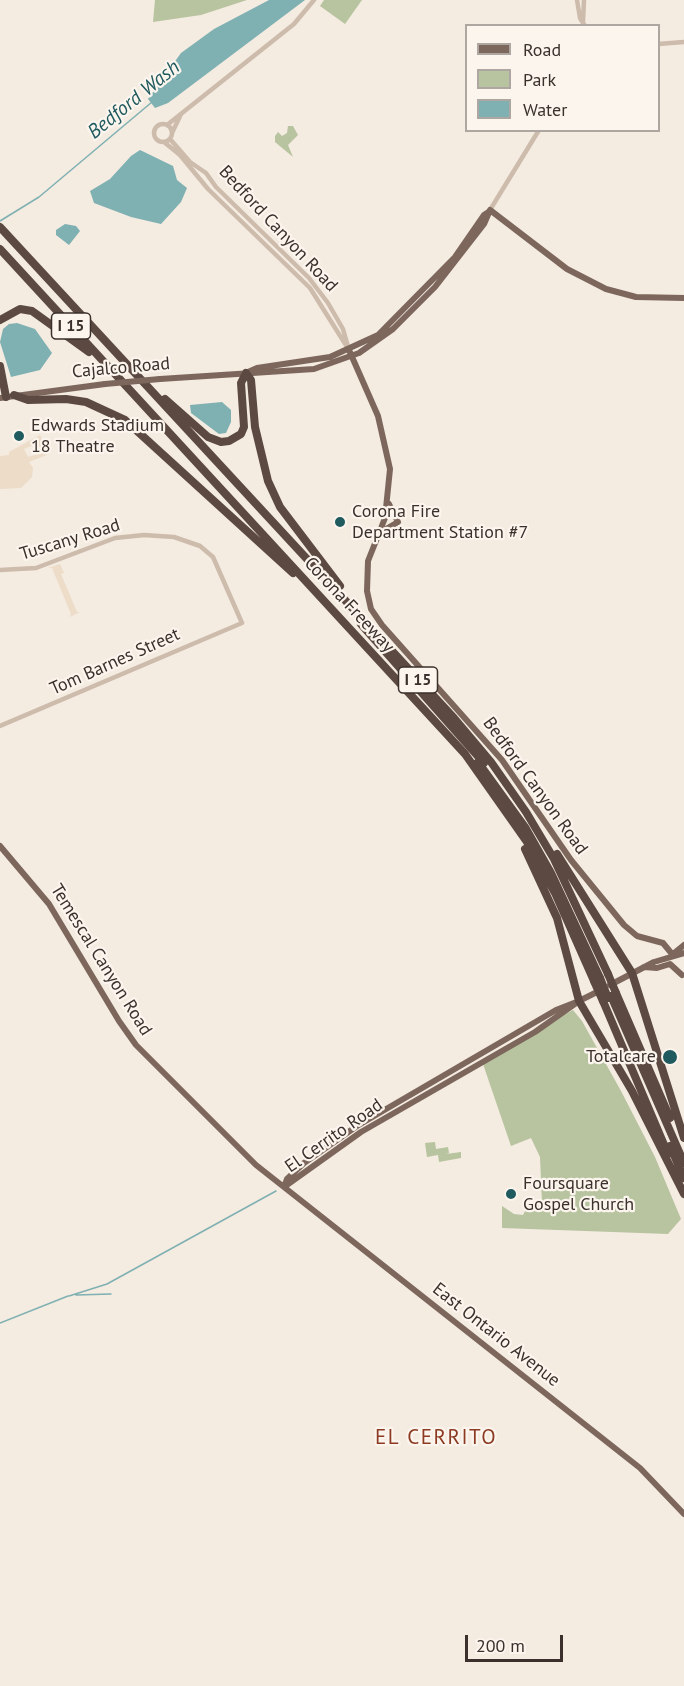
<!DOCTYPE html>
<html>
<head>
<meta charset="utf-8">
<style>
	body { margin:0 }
	#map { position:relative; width:684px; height:1686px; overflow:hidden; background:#f4ebe1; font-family:"PT Sans",sans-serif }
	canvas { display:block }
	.legend { position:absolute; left:465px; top:24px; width:195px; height:108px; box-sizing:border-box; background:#fbf5ee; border:2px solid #aea6a0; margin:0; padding:8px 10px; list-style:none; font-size:18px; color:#3b302b }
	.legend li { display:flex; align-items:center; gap:12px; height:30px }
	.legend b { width:30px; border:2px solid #aea6a0 }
	.scale { position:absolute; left:465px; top:1635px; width:98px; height:27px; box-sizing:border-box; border:3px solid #3b302b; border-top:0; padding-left:8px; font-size:18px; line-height:21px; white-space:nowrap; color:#3b302b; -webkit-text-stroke:4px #fbf5ee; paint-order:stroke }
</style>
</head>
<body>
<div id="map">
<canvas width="684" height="1686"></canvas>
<ul class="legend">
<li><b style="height:8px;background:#7d675c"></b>Road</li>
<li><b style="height:16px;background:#b8c4a0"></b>Park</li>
<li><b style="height:16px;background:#7fb0b2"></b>Water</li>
</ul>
<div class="scale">200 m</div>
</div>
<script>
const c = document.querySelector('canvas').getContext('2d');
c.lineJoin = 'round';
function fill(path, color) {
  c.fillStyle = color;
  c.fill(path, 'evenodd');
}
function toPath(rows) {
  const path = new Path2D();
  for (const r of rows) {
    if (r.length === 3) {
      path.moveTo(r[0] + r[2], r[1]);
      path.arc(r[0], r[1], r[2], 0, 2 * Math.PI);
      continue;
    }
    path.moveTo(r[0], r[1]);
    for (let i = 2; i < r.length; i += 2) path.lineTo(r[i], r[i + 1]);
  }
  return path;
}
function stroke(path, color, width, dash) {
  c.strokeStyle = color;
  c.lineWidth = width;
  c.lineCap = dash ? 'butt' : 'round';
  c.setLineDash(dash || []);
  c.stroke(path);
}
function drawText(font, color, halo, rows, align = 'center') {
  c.font = font + ' "PT Sans",sans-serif';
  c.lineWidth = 4.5;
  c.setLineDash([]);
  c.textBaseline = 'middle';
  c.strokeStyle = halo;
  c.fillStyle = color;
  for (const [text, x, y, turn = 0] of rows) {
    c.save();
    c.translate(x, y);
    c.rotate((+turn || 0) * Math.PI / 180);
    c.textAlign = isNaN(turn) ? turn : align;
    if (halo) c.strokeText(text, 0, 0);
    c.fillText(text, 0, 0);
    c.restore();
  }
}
fill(toPath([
	[155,0,247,0,201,15,153,22],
	[324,0,362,0,345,24,320,6],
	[288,126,293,126,298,135,288,145,293,157,275,142,275,136,278,132,282,136,287,133],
	[573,1010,582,1021,621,1091,655,1157,681,1219,668,1234,502,1228,502,1206,514,1214,523,1215,526,1209,522,1202,542,1203,540,1157,531,1138,511,1146,483,1064,533,1031],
	[435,1142,436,1149,448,1147,449,1153,446,1154,461,1152,461,1158,439,1162,438,1155,427,1157,425,1143]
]), '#b8c4a0');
fill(toPath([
	[40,435,49,454,29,462,33,468,32,477,21,488,0,489,0,456,9,455,9,452],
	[38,443,42,453,28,457,24,449],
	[60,564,64,573,61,574,77,612,80,612,70,617,71,614,52,568,48,568]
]), '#ecdcc8');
fill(toPath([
	[269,0,305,0,168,103,155,108,148,99,181,53,214,29],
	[140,150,173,166,177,180,187,188,181,202,161,224,131,217,94,203,90,191,110,179,131,156],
	[65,224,76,226,80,231,69,245,56,235,56,230],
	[17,323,35,329,52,353,40,370,11,377,0,342,3,329,9,324],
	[222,402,231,410,231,422,226,433,219,434,191,413,190,405]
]), '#7fb0b2');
stroke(toPath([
	[0,221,39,197,152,102],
	[76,1295,111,1294],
	[69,1296,107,1284,276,1191],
	[0,1323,68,1296]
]), '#7fb0b2', 1.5);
stroke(toPath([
	[577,0,580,18,585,26],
	[583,22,584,0],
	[658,44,684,42],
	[163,133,9],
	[167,125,294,24,314,0],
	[172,133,181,114],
	[170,139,190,162,206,173,216,187,309,278,328,303,343,329,349,350],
	[164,142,180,155,208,189,310,288,349,350],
	[490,210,539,130],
	[0,570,36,568,115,538,144,535,174,537,200,546,213,557,242,623,0,726]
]), '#cdbbac', 4.5);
stroke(toPath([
	[490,210,567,269,606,289,636,297,684,298],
	[349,350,378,416,390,469,385,518,368,561,367,591,371,609,382,625,502,760,571,860,624,925,637,936,663,943,672,954],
	[248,372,257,368,330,357,378,335,455,257,484,215,490,211],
	[160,379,314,369,359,353,393,329,435,287,484,224,490,210],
	[0,398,105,384],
	[381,532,398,522,389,504],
	[0,846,49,904,119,1021,136,1045,256,1165,640,1468,684,1514],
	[673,954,684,945],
	[644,967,657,968,670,964,682,975],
	[610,985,654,962,684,953],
	[284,1187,361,1132,535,1032,579,1001,601,990],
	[284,1187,287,1179,304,1163,357,1126,556,1010,579,1001]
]), '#7d675c', 6);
stroke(toPath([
	[0,227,454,718,491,762,526,812,554,859,608,974],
	[0,249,465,754,527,842,555,893,594,981],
	[0,320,20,309,32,311,89,352],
	[0,366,6,397],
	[14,395,28,400,66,399,86,402,125,420,293,573],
	[165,399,208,437,221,442,229,441,241,434,244,427,241,383,246,373,251,380,255,427,268,481,280,507,340,586],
	[361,624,484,763],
	[478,762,525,827,551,873,600,978],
	[525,849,557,918,579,1001,632,1091,684,1194],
	[557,854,632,973,684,1138],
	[616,993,670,1118],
	[611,996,684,1163],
	[603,1001,668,1154],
	[670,1146,684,1178]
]), '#5c4a42', 8);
stroke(toPath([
	[105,384,160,379]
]), '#7d675c', 6);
stroke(toPath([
	[608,974,616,993],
	[600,978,608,998],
	[594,981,603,1001]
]), '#5c4a42', 8);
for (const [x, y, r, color] of [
	[19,436,6,"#1f5a5e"],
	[340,522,6,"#1f5a5e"],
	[670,1057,8,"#1f5a5e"],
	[511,1194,6,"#1f5a5e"]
]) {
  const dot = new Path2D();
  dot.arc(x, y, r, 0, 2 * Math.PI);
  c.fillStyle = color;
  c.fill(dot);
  stroke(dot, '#fbf5ee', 2);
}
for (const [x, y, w] of [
	[71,326,39],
	[418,680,39]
]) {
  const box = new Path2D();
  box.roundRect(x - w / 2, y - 13, w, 26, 4.5);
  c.fillStyle = '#fbf5ee';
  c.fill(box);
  stroke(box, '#3b302b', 1.5);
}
drawText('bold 16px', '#3b302b', null, [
	["I 15",71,326],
	["I 15",418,680]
]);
drawText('18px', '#3b302b', '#fbf5ee', [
	["Bedford Canyon Road",278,229,47],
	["Cajalco Road",121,368,-5],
	["Tuscany Road",70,540,-17],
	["Corona Freeway",349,605,47],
	["Tom Barnes Street",115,662,-24],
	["Bedford Canyon Road",535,786,54],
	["Temescal Canyon Road",101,960,58],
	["El Cerrito Road",334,1136,-35],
	["East Ontario Avenue",496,1335,38]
]);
drawText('18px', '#3b302b', '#fbf5ee', [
	["Edwards Stadium",31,426],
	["18 Theatre",31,447],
	["Corona Fire",352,512],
	["Department Station #7",352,533],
	["Totalcare",656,1057,"right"],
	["Foursquare",523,1184],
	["Gospel Church",523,1205]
], 'left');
drawText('italic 20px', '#1f5a5e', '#fbf5ee', [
	["Bedford Wash",134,100,-39]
]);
c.letterSpacing = '1.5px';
drawText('21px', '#8c3b22', '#fbf5ee', [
	["EL CERRITO",436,1438]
]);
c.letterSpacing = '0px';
</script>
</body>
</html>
